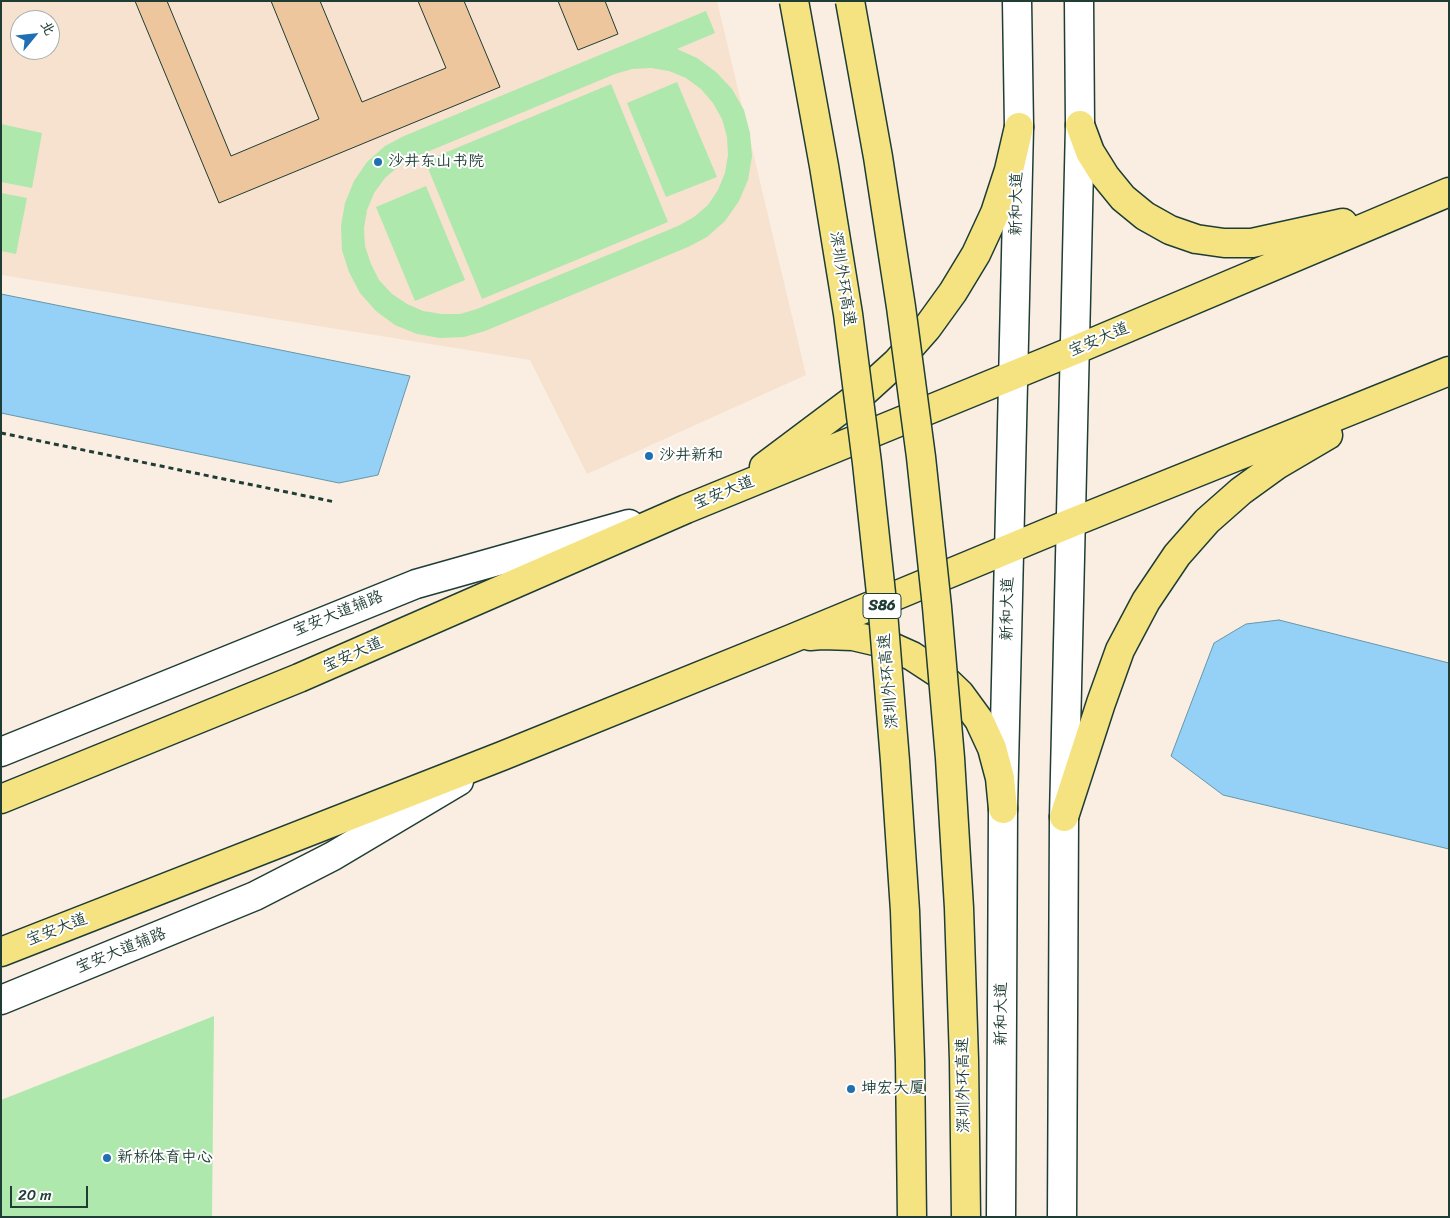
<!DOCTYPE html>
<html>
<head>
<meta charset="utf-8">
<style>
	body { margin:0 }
	#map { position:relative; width:1450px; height:1218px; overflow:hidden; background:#faeee2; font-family:Sriracha,"LXGW WenKai TC",sans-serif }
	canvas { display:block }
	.frame { position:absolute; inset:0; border:2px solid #1f3d34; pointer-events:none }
	.north { position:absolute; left:10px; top:10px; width:50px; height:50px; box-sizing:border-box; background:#fff; border:1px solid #a5b1ae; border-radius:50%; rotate:62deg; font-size:14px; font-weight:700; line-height:20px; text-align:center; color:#1f3d34 }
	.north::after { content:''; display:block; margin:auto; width:18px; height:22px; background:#1f6fb2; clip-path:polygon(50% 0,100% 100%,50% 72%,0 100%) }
	.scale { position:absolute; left:10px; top:1186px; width:78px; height:22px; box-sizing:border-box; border:2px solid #1f3d34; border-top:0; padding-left:6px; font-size:15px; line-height:18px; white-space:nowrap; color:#1f3d34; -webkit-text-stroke:4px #fff; paint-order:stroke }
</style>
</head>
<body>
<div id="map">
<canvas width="1450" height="1218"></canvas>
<div class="frame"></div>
<div class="north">北</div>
<div class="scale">20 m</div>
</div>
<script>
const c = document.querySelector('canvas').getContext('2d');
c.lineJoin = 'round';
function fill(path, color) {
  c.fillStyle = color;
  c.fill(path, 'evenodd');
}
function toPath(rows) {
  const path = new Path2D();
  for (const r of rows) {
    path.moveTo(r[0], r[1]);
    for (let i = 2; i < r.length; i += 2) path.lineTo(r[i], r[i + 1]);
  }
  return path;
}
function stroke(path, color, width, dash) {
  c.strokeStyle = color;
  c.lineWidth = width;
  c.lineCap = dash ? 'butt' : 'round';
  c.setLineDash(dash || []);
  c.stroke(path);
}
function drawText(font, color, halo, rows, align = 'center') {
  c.font = font + ' Sriracha,"LXGW WenKai TC",sans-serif';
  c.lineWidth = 4;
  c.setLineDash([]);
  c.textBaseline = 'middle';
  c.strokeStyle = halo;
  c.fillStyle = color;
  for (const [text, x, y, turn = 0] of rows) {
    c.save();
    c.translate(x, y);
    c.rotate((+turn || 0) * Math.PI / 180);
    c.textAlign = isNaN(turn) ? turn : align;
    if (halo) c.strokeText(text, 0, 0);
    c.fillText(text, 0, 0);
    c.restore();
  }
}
fill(toPath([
	[1,1,717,1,806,375,587,474,530,360,1,275],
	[20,20,50,20,50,50,20,50]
]), '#f6e2ce');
fill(toPath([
	[706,11,715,33,677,49,697,58,716,72,732,89,744,110,750,133,752,156,748,180,739,201,725,221,707,237,688,247,485,331,464,337,440,338,417,334,395,325,376,311,360,293,349,272,342,250,341,226,345,203,354,181,367,162,385,146,404,136],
	[651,68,669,71,686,78,701,89,713,103,722,119,727,137,728,155,725,173,718,190,708,205,694,217,678,226,477,309,460,314,442,314,423,311,407,304,392,294,379,280,371,264,365,246,364,228,367,210,374,193,385,178,399,166,415,157,615,74,632,69],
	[677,82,717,177,666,197,627,103],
	[611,84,668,222,482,299,425,161],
	[1,124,42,133,32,188,1,182],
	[426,186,465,280,415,301,376,207],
	[1,193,27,198,16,254,1,251],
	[214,1016,212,1217,1,1217,1,1100]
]), '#aee8ac');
const water = toPath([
	[1,294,410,376,378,475,339,483,1,413,1,294],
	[1279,620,1449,663,1449,849,1223,795,1171,756,1214,643,1246,624,1279,620]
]);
fill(water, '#95d1f6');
stroke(water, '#6696a8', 1);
const building = toPath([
	[135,1,167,1,231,156,319,119,271,1,320,1,362,102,446,68,418,1,464,1,500,87,219,203,135,1],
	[558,1,605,1,618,34,578,50,558,1]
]);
fill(building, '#eec69e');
stroke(building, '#1f3d34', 1);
const secondary = toPath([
	[1,752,416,584,629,524],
	[1,1000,255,896,333,856,459,781],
	[1001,1217,1003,809,1019,127,1017,1],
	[1062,1217,1064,817,1080,125,1079,1]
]);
const primary = toPath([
	[1080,125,1090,152,1105,176,1123,198,1145,216,1170,230,1196,239,1224,243,1252,243,1343,223],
	[764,467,864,392,897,362,927,328,953,292,976,254,995,213,1009,170,1019,127],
	[810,636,822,635,853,636,883,643,912,656,938,673,960,694,979,720,992,748,1000,778,1003,809],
	[1,799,299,678,686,509,1075,350,1449,192],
	[1064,817,1101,703,1120,650,1146,601,1177,555,1207,521,1241,491,1277,465,1328,435],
	[1,952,502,756,791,639,1071,523,1449,371]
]);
stroke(secondary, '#1f3d34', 31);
stroke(primary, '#1f3d34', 31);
stroke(toPath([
	[1,433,335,502]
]), '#1f3d34', 3, [5, 4]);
stroke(secondary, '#fff', 28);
stroke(primary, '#f5e382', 28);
const motorwayBridge = toPath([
	[794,1,824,166,848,314,867,463,883,612,895,761,905,911,910,1061,912,1217],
	[850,1,878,157,901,307,921,457,937,607,950,758,959,908,964,1060,966,1217]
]);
stroke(motorwayBridge, '#1f3d34', 31, []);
stroke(motorwayBridge, '#f5e382', 28);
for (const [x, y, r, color] of [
	[378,162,5,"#1f6fb2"],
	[649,456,5,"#1f6fb2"],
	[851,1089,5,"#1f6fb2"],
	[107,1158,5,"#1f6fb2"]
]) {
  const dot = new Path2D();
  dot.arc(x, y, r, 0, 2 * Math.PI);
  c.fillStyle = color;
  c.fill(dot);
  stroke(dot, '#fff', 2);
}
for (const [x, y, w] of [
	[882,606,38]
]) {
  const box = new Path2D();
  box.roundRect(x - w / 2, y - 12.5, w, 25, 4);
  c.fillStyle = '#fff';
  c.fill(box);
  stroke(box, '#1f3d34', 1);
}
drawText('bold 15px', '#1f3d34', null, [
	["S86",882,606]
]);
drawText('16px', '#1f3d34', '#fff', [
	["沙井东山书院",388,162],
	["沙井新和",659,456],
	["坤宏大厦",861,1089],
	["新桥体育中心",117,1158]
], 'left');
drawText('16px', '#1f3d34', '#fff', [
	["新和大道",1017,204,-89],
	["深圳外环高速",842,279,81],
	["宝安大道",1099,340,-23],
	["宝安大道",724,493,-22],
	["新和大道",1008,609,-89],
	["宝安大道辅路",338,614,-22],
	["宝安大道",353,655,-24],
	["深圳外环高速",889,681,-95],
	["宝安大道",57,930,-21],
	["宝安大道辅路",121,951,-22],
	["新和大道",1002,1014,-90],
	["深圳外环高速",964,1085,-91]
]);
</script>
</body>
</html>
